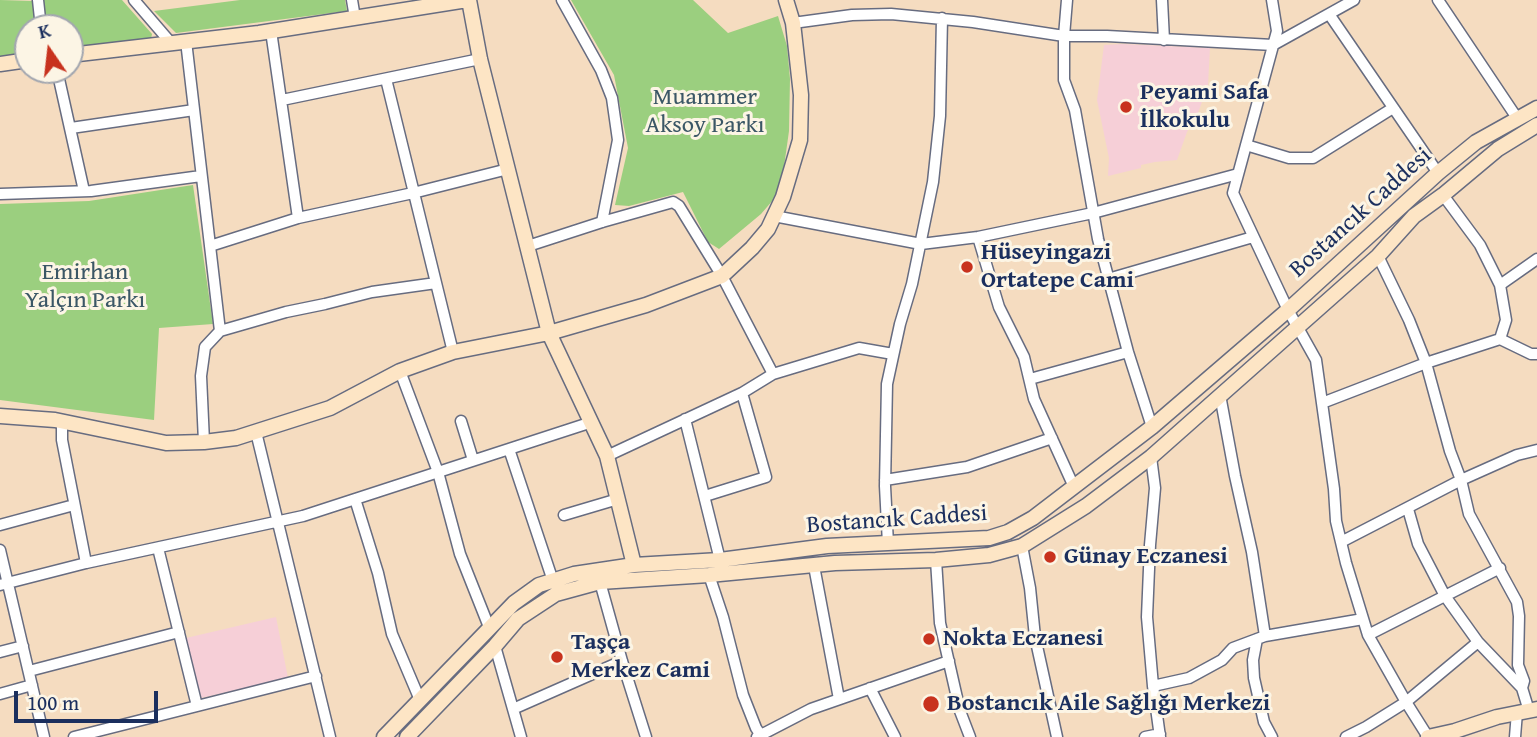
<!DOCTYPE html>
<html>
<head>
<meta charset="utf-8">
<style>
	body { margin:0 }
	#map { position:relative; width:1537px; height:737px; overflow:hidden; background:#f5dcc0; font-family:"Gentium Book Plus",serif }
	canvas { display:block }
	.north { position:absolute; left:14px; top:14px; width:70px; height:70px; box-sizing:border-box; background:#fcf5e5; border:2px solid #a2a6af; border-radius:50%; rotate:346deg; font-size:19px; font-weight:700; line-height:28px; text-align:center; color:#1b2f5e }
	.north::after { content:''; display:block; margin:auto; width:24px; height:32px; background:#c8321e; clip-path:polygon(50% 0,100% 100%,50% 72%,0 100%) }
	.scale { position:absolute; left:14px; top:691px; width:144px; height:32px; box-sizing:border-box; border:4px solid #1b2f5e; border-top:0; padding-left:9px; font-size:21px; line-height:24px; white-space:nowrap; color:#1b2f5e; -webkit-text-stroke:5px #fcf5e5; paint-order:stroke }
</style>
</head>
<body>
<div id="map">
<canvas width="1537" height="737"></canvas>
<div class="north">K</div>
<div class="scale">100 m</div>
</div>
<script>
const c = document.querySelector('canvas').getContext('2d');
c.lineJoin = 'round';
function fill(path, color) {
  c.fillStyle = color;
  c.fill(path, 'evenodd');
}
function toPath(rows) {
  const path = new Path2D();
  for (const r of rows) {
    path.moveTo(r[0], r[1]);
    for (let i = 2; i < r.length; i += 2) path.lineTo(r[i], r[i + 1]);
  }
  return path;
}
function stroke(path, color, width, dash) {
  c.strokeStyle = color;
  c.lineWidth = width;
  c.lineCap = dash ? 'butt' : 'round';
  c.setLineDash(dash || []);
  c.stroke(path);
}
function drawText(font, color, halo, rows, align = 'center') {
  c.font = font + ' "Gentium Book Plus",serif';
  c.lineWidth = 6;
  c.setLineDash([]);
  c.textBaseline = 'middle';
  c.strokeStyle = halo;
  c.fillStyle = color;
  for (const [text, x, y, turn = 0] of rows) {
    c.save();
    c.translate(x, y);
    c.rotate((+turn || 0) * Math.PI / 180);
    c.textAlign = isNaN(turn) ? turn : align;
    if (halo) c.strokeText(text, 0, 0);
    c.fillText(text, 0, 0);
    c.restore();
  }
}
fill(toPath([
	[1122,44,1210,48,1208,85,1198,113,1187,132,1177,160,1155,162,1141,165,1141,168,1108,176,1109,158,1097,100,1104,45],
	[276,617,288,678,201,698,186,638]
]), '#f6cfd7');
fill(toPath([
	[0,0,33,1,37,28,28,28,28,55,0,59],
	[43,0,122,0,152,34,151,39,70,48,70,28,46,28],
	[240,0,345,0,347,11,176,33,154,11],
	[571,0,693,0,728,33,778,16,787,46,790,79,789,131,782,181,773,200,761,214,719,249,708,242,683,192,629,206,615,205,628,148,614,75],
	[193,185,213,324,159,328,154,420,0,400,0,204,89,201]
]), '#9bcf7f');
const street = toPath([
	[38,0,41,28],
	[134,0,171,43],
	[352,0,355,18],
	[562,0,601,70,612,98,618,140,602,222],
	[1067,0,1064,36,1064,80,1075,110,1098,239,1128,352,1152,427],
	[1162,0,1164,40],
	[1272,0,1277,31,1233,193,1288,310,1316,360,1334,489,1336,521,1346,563,1368,635,1406,702,1428,737],
	[1438,0,1517,118],
	[1329,14,1438,173],
	[793,23,852,15,891,14,973,22,1064,36,1107,36,1273,45,1354,0],
	[271,31,298,218],
	[186,41,220,331,205,347,201,376,204,442],
	[57,70,84,191],
	[386,79,453,352],
	[282,100,480,59],
	[71,128,194,110],
	[1246,145,1289,158,1313,158,1393,108],
	[0,194,91,191,201,176],
	[1443,195,1480,245,1500,285,1506,320,1500,339],
	[774,216,921,244,978,237,1093,213,1238,174],
	[978,237,999,307,1024,357,1034,399,1074,487],
	[210,246,298,218,413,193,508,169],
	[528,246,602,222,673,202,679,206,722,276,773,374,742,393,607,456],
	[1378,256,1409,320,1426,363,1450,451,1461,480,1469,514,1517,602,1519,616,1518,665,1524,681,1522,688],
	[1108,279,1253,237],
	[1500,285,1537,259],
	[220,331,286,312,325,304,372,292,436,283],
	[400,371,438,472,460,554,489,627],
	[773,374,859,348,893,354],
	[1030,379,1128,352],
	[1220,395,1235,476,1252,552,1265,636],
	[1322,403,1426,363,1500,339,1531,354,1537,354],
	[685,419,720,560],
	[62,421,62,440,86,563],
	[461,421,473,460],
	[256,432,330,737],
	[509,449,553,581],
	[1151,457,1155,488,1150,545,1147,617,1153,686,1160,737],
	[885,480,967,467,1052,438],
	[705,496,766,477,742,393],
	[355,499,378,573,392,634,420,700],
	[1408,509,1418,544,1445,596,1478,642,1522,688,1529,711],
	[564,515,618,499],
	[0,525,74,505],
	[1341,542,1461,480,1517,455,1537,450],
	[888,544,885,486,887,384,900,324,912,284,933,182,940,116,942,18],
	[1022,546,1030,588,1035,637,1057,737],
	[158,548,197,706],
	[0,550,44,737],
	[936,560,940,623,960,711,970,737],
	[814,566,839,699],
	[709,575,723,617,743,695,756,728,762,737],
	[600,582,622,661,646,737],
	[0,585,86,563,303,516,592,422],
	[1368,635,1500,568],
	[1257,639,1253,660,1254,678,1264,722,1272,737],
	[495,646,521,737],
	[0,652,23,646],
	[29,671,179,632],
	[1153,686,1189,678,1222,660,1233,648,1265,636,1363,619],
	[870,688,895,737],
	[0,694,32,685],
	[513,709,622,661],
	[74,737,316,676],
	[757,737,811,709,949,661],
	[1145,737,1160,734],
	[1346,737,1366,727,1406,702,1478,642],
	[1515,737,1517,712]
]);
const secondary = toPath([
	[469,0,480,59,549,333,607,456,634,565],
	[70,55,259,33,467,0],
	[0,64,28,60],
	[0,416,55,420,166,443,204,442,236,438,330,408,400,371,453,352,549,333,646,305,722,276,752,248,768,229,783,197,800,140,801,95,793,23,786,0],
	[384,737,514,603,539,585,574,574,634,565,720,560,827,546,989,538,1008,532,1033,518,1152,427,1288,310,1438,173,1476,142,1537,108],
	[407,737,495,646,518,619,556,594,600,582,709,575,835,563,936,560,989,555,1022,546,1086,506,1151,457,1378,256,1414,216,1443,195,1498,149,1537,125],
	[1428,737,1455,731,1497,717,1537,709]
]);
stroke(street, '#676c80', 13);
stroke(secondary, '#676c80', 17);
stroke(street, '#fff', 10);
stroke(secondary, '#fde5c5', 14);
for (const [x, y, r, color] of [
	[1126,107,7,"#c8321e"],
	[967,267,7,"#c8321e"],
	[1050,557,7,"#c8321e"],
	[929,639,7,"#c8321e"],
	[557,657,7,"#c8321e"],
	[931,704,9,"#c8321e"]
]) {
  const dot = new Path2D();
  dot.arc(x, y, r, 0, 2 * Math.PI);
  c.fillStyle = color;
  c.fill(dot);
  stroke(dot, '#fcf5e5', 2.5);
}
drawText('bold 24px', '#1b2f5e', '#fcf5e5', [
	["Peyami Safa",1140,93],
	["İlkokulu",1140,121],
	["Hüseyingazi",981,253],
	["Ortatepe Cami",981,281],
	["Günay Eczanesi",1064,557],
	["Nokta Eczanesi",943,639],
	["Taşça",571,643],
	["Merkez Cami",571,671],
	["Bostancık Aile Sağlığı Merkezi",947,704]
], 'left');
drawText('24px', '#3b5766', '#fcf5e5', [
	["Muammer",705,98],
	["Aksoy Parkı",705,126],
	["Emirhan",85,273],
	["Yalçın Parkı",85,301]
]);
drawText('24px', '#1b2f5e', '#fcf5e5', [
	["Bostancık Caddesi",1361,213,-42],
	["Bostancık Caddesi",897,520,-4]
]);
</script>
</body>
</html>
